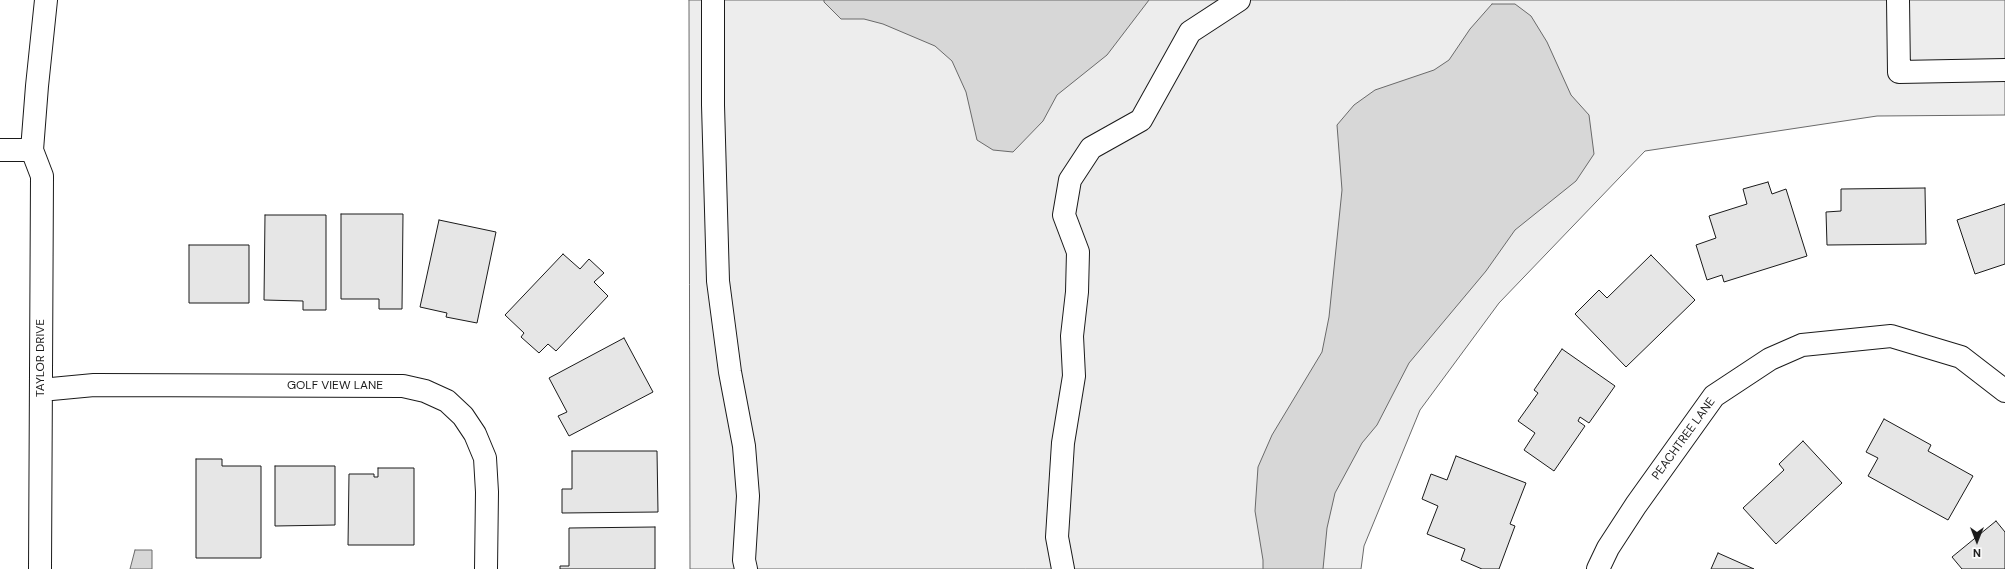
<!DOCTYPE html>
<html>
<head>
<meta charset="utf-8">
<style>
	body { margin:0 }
	#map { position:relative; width:2005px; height:569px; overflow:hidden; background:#fff; font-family:"DM Sans",sans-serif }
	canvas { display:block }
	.north { position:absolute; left:1957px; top:521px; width:40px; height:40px; -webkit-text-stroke:3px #fff; paint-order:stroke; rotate:180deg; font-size:11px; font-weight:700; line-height:16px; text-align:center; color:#1a1a1a }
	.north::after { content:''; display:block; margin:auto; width:14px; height:18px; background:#1a1a1a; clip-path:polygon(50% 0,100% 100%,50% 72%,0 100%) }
</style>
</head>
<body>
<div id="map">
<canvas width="2005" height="569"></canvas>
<div class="north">N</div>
</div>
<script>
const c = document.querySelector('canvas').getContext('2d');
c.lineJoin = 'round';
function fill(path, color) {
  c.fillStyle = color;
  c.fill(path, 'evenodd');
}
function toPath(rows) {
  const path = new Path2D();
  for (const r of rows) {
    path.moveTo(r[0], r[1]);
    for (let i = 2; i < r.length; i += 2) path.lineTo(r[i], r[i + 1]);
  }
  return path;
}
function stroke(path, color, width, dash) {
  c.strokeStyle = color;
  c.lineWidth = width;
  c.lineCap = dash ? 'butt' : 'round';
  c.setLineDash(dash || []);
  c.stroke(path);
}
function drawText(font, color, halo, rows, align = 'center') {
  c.font = font + ' "DM Sans",sans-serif';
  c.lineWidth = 3;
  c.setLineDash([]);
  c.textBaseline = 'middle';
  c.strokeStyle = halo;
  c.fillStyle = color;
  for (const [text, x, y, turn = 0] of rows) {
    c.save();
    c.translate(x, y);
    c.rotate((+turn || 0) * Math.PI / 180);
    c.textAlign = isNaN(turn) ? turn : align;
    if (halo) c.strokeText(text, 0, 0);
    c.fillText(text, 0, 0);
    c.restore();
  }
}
const built = toPath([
	[689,0,2005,0,2005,115,1877,116,1645,151,1499,303,1420,410,1364,546,1361,569,690,569,689,0]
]);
fill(built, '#ededed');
stroke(built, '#6a6a6a', 1);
const water = toPath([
	[824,0,1149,0,1107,55,1057,95,1043,121,1013,152,993,150,977,140,966,92,952,61,935,46,883,24,864,19,841,19,824,2,824,0],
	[1492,4,1515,4,1531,16,1547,42,1571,95,1589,115,1594,154,1576,181,1515,230,1486,271,1409,363,1377,425,1362,443,1335,493,1327,528,1323,569,1263,569,1263,560,1255,511,1258,467,1272,435,1322,352,1329,317,1342,190,1337,125,1354,105,1375,90,1434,70,1449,60,1470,29,1492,4],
	[135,550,152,550,152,569,130,569,135,550]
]);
fill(water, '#d7d7d7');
stroke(water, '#6a6a6a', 1);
const building = toPath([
	[1768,182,1772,194,1786,189,1807,256,1724,282,1722,275,1707,280,1696,245,1716,238,1709,216,1747,204,1743,189,1768,182],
	[1925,188,1926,244,1827,245,1826,212,1841,211,1841,189,1925,188],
	[2005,204,2005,264,1975,274,1957,220,2005,204],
	[341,214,403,214,402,309,379,309,379,299,341,299,341,214],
	[265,215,326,215,326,310,303,310,303,301,264,300,265,215],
	[439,220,496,232,477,323,446,317,447,313,420,307,439,220],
	[189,245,249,245,249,303,189,303,189,245],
	[563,254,580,269,589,259,604,273,594,282,608,296,556,351,548,344,539,353,521,337,524,333,505,315,563,254],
	[1651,255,1695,300,1626,367,1575,314,1599,290,1607,298,1651,255],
	[624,338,653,392,569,436,558,416,567,412,549,378,624,338],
	[1562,349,1615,386,1589,423,1580,417,1578,421,1585,426,1554,471,1524,450,1535,433,1518,421,1538,393,1534,390,1562,349],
	[1884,419,1931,445,1928,451,1973,476,1948,520,1868,476,1878,458,1866,452,1884,419],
	[1803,441,1842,483,1776,544,1743,508,1784,470,1779,464,1803,441],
	[572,451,657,451,658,512,562,513,562,489,572,489,572,451],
	[1456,456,1526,483,1510,524,1515,526,1499,569,1482,569,1461,560,1465,549,1427,534,1438,506,1422,499,1431,474,1447,480,1456,456],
	[196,459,222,459,222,466,261,466,261,558,196,558,196,459],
	[275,466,335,466,335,525,275,526,275,466],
	[378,468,414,468,414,545,348,545,349,474,374,474,374,477,378,477,378,468],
	[1996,521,2005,532,2005,569,1962,569,1952,557,1996,521],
	[655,527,655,569,560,569,560,566,569,566,569,528,655,527],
	[1718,553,1754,569,1711,569,1718,553]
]);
fill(building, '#e6e6e6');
stroke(building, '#1a1a1a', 1);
const minor = toPath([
	[713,0,713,105,718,281,730,372,744,446,748,496,744,560,746,569],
	[1898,0,1899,72,2005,70],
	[0,150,32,150],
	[41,390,94,385,403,386,425,391,447,401,463,416,475,434,485,458,487,492,486,569],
	[40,569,42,176,32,150,37,86,46,0],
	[1063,569,1057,537,1063,443,1074,376,1072,336,1077,292,1078,252,1064,215,1070,180,1091,148,1141,120,1190,32,1239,0],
	[1598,569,1608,548,1636,505,1714,396,1770,359,1802,345,1891,336,1961,357,2005,391]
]);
stroke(minor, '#1a1a1a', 24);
stroke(minor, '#fff', 22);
drawText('12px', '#1a1a1a', '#fff', [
	["TAYLOR DRIVE",41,358,-90],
	["GOLF VIEW LANE",335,386],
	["PEACHTREE LANE",1684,439,-54]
]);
</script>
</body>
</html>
